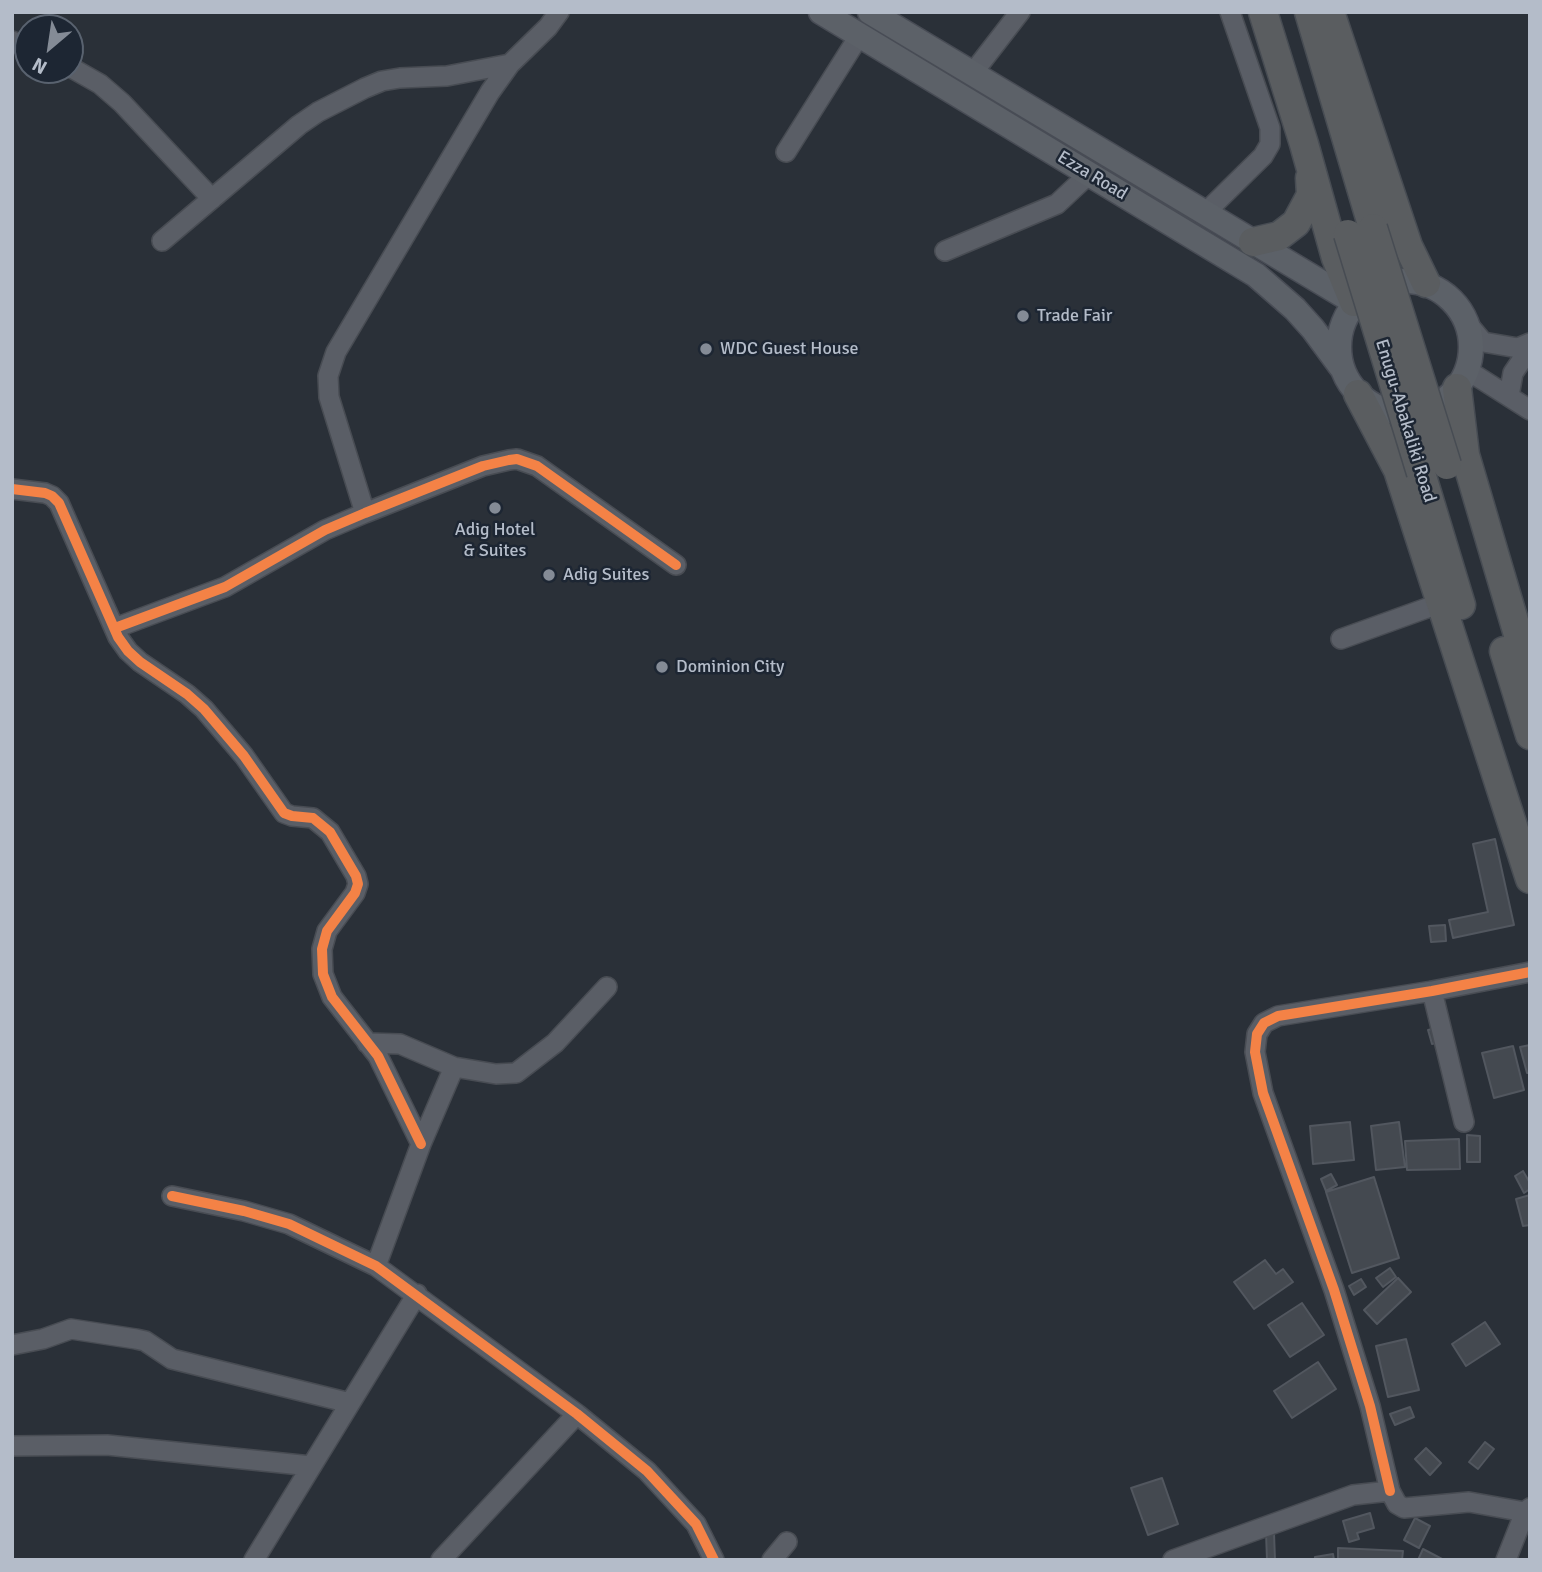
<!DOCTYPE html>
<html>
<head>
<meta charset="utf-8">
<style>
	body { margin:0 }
	#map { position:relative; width:1542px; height:1572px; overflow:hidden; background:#2a3038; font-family:Signika,sans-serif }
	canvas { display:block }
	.frame { position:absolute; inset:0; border:14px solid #b4bcc9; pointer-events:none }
	.north { position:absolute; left:14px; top:14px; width:70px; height:70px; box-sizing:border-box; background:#1d2633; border:2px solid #59626f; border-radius:50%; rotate:209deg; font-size:19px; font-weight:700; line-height:28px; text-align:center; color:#b4bcc9 }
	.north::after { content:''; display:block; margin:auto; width:24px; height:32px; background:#848b96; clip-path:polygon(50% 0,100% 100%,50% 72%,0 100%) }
</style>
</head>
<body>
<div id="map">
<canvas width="1542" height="1572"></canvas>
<div class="frame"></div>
<div class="north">N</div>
</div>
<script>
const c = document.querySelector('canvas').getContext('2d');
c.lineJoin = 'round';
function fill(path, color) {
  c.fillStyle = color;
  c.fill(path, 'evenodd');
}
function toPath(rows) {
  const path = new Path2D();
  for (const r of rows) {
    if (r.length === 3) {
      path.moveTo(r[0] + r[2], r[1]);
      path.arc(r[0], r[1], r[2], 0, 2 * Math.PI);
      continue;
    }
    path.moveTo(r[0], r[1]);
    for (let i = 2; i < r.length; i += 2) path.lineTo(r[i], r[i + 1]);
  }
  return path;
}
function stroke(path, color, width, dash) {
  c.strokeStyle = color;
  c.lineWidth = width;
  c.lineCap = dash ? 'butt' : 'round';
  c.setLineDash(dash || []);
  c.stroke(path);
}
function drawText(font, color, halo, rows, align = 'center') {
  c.font = font + ' Signika,sans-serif';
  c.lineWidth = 5;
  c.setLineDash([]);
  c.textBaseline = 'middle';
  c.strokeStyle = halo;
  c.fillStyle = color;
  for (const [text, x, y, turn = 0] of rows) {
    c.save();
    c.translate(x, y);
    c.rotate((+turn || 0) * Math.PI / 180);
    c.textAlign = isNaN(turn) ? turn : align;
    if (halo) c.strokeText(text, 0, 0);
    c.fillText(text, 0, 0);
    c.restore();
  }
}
const building = toPath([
	[1495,839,1514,925,1453,938,1449,920,1488,912,1473,844,1495,839],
	[1445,925,1446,941,1431,942,1429,926,1445,925],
	[1440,1027,1443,1041,1432,1044,1428,1030,1440,1027],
	[1530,1045,1530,1073,1527,1073,1520,1047,1530,1045],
	[1513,1046,1524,1090,1494,1098,1482,1053,1513,1046],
	[1350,1122,1354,1160,1313,1164,1310,1126,1350,1122],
	[1399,1122,1405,1167,1376,1170,1371,1126,1399,1122],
	[1467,1135,1480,1136,1480,1162,1467,1162,1467,1135],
	[1459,1139,1460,1169,1407,1170,1405,1141,1459,1139],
	[1523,1171,1530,1183,1530,1189,1524,1193,1515,1176,1523,1171],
	[1331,1174,1337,1185,1326,1191,1321,1179,1331,1174],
	[1374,1177,1399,1258,1352,1273,1326,1192,1374,1177],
	[1530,1195,1530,1225,1523,1226,1516,1199,1530,1195],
	[1265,1260,1276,1274,1283,1269,1293,1282,1254,1309,1234,1282,1265,1260],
	[1390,1268,1396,1277,1383,1287,1376,1278,1390,1268],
	[1398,1278,1411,1292,1377,1324,1364,1310,1398,1278],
	[1361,1279,1366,1287,1354,1295,1349,1286,1361,1279],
	[1302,1303,1324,1335,1290,1357,1268,1325,1302,1303],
	[1485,1322,1500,1344,1466,1366,1452,1344,1485,1322],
	[1406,1339,1419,1390,1388,1397,1376,1346,1406,1339],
	[1318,1362,1336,1389,1292,1418,1274,1391,1318,1362],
	[1410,1407,1414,1417,1395,1425,1390,1414,1410,1407],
	[1485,1442,1494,1449,1478,1469,1469,1462,1485,1442],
	[1426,1448,1441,1463,1430,1475,1415,1459,1426,1448],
	[1162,1478,1178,1524,1148,1535,1131,1488,1162,1478],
	[1370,1513,1374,1528,1357,1533,1359,1539,1349,1542,1343,1521,1370,1513],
	[1415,1518,1430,1526,1419,1548,1404,1540,1415,1518],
	[1266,1533,1274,1533,1275,1560,1267,1560,1266,1533],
	[1338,1548,1403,1551,1402,1560,1338,1560,1338,1548],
	[1423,1549,1444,1560,1418,1560,1423,1549],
	[1333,1554,1334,1560,1315,1560,1315,1557,1333,1554]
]);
fill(building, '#444950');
stroke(building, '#52575f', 2);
const minor = toPath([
	[12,41,28,48],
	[70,67,100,84,122,103,212,199],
	[972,74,1020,12],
	[786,152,859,36],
	[1205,213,1263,156,1270,144,1270,128,1230,12],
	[162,241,299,125,318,112,365,88,382,81,400,78,447,76,510,64],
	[945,251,1057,204,1089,174],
	[1468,324,1483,342,1518,348,1530,343],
	[1467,370,1530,410],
	[1509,396,1513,373,1530,348],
	[12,489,45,493,52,496,59,503,118,637,128,651,140,662,187,694,204,709,244,756,284,813,292,816,313,818,330,832,356,876,358,884,355,893,327,931,322,949,323,974,332,997,378,1056,421,1144],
	[365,513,329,397,328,376,336,352,490,92,510,64,548,27,559,12],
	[115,628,225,587,325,530,365,513,483,466,509,460,517,459,537,466,676,565],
	[1341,639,1441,603],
	[1432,991,1464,1122],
	[367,1043,400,1044,454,1067,496,1074,516,1073,555,1043,607,987],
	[172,1196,244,1211,289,1224,376,1266,577,1414,647,1471,696,1524,714,1560],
	[376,1266,421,1144,454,1067],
	[12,1345,43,1339,71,1329,136,1339,145,1341,172,1359,350,1403],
	[12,1446,107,1445,311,1466],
	[1390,1491,1370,1406,1334,1290,1263,1093,1255,1052,1257,1034,1264,1023,1278,1016,1432,991,1530,972],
	[254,1560,417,1294],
	[441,1560,577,1414],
	[772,1560,787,1542],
	[1173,1560,1353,1495,1390,1491,1397,1504,1404,1508,1469,1502,1525,1512],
	[1506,1560,1525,1512,1530,1508]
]);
const major = toPath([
	[821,12,1256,275,1295,309,1313,329,1341,367],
	[870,12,1354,302],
	[1405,347,66]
]);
const highway = toPath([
	[1263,12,1304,144,1336,258,1354,302],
	[1309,12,1373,228],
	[1330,12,1408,246,1426,283],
	[1253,242,1279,236,1296,223,1311,195,1310,178],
	[1457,388,1465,455,1530,675],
	[1358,394,1398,470,1530,879],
	[1421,473,1461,605],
	[1504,651,1530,735]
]);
stroke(minor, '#484c53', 22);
stroke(major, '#484c55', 27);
stroke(highway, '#474c53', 31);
stroke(minor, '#5a5e66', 19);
stroke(major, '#5c6168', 24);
stroke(highway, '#5a5d60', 28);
const highwayBridge = toPath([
	[1373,228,1447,465],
	[1348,234,1421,473]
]);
stroke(highwayBridge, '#474c53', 31, []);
stroke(highwayBridge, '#5a5d60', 28);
stroke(toPath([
	[12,489,45,493,52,496,59,503,118,637,128,651,140,662,187,694,204,709,244,756,284,813,292,816,313,818,330,832,356,876,358,884,355,893,327,931,322,949,323,974,332,997,378,1056,421,1144],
	[115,628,225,587,325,530,365,513,483,466,509,460,517,459,537,466,676,565],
	[172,1196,244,1211,289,1224,376,1266,577,1414,647,1471,696,1524,714,1560],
	[1390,1491,1370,1406,1334,1290,1263,1093,1255,1052,1257,1034,1264,1023,1278,1016,1432,991,1530,972]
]), '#f48246', 10);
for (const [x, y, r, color] of [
	[1023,316,7,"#848b96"],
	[706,349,7,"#848b96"],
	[495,508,7,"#848b96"],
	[549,575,7,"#848b96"],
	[662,667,7,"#848b96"]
]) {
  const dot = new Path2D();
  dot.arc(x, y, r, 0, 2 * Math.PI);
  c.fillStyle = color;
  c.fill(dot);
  stroke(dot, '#1d2633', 2.5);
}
drawText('18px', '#b4bcc9', '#1d2633', [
	["Ezza Road",1092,176,31],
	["Enugu-Abakaliki Road",1405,421,73]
]);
drawText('18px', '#b4bcc9', '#1d2633', [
	["Trade Fair",1037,316],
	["WDC Guest House",720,349],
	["Adig Hotel",495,530,"center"],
	["& Suites",495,551,"center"],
	["Adig Suites",563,575],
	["Dominion City",676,667]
], 'left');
</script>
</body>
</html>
